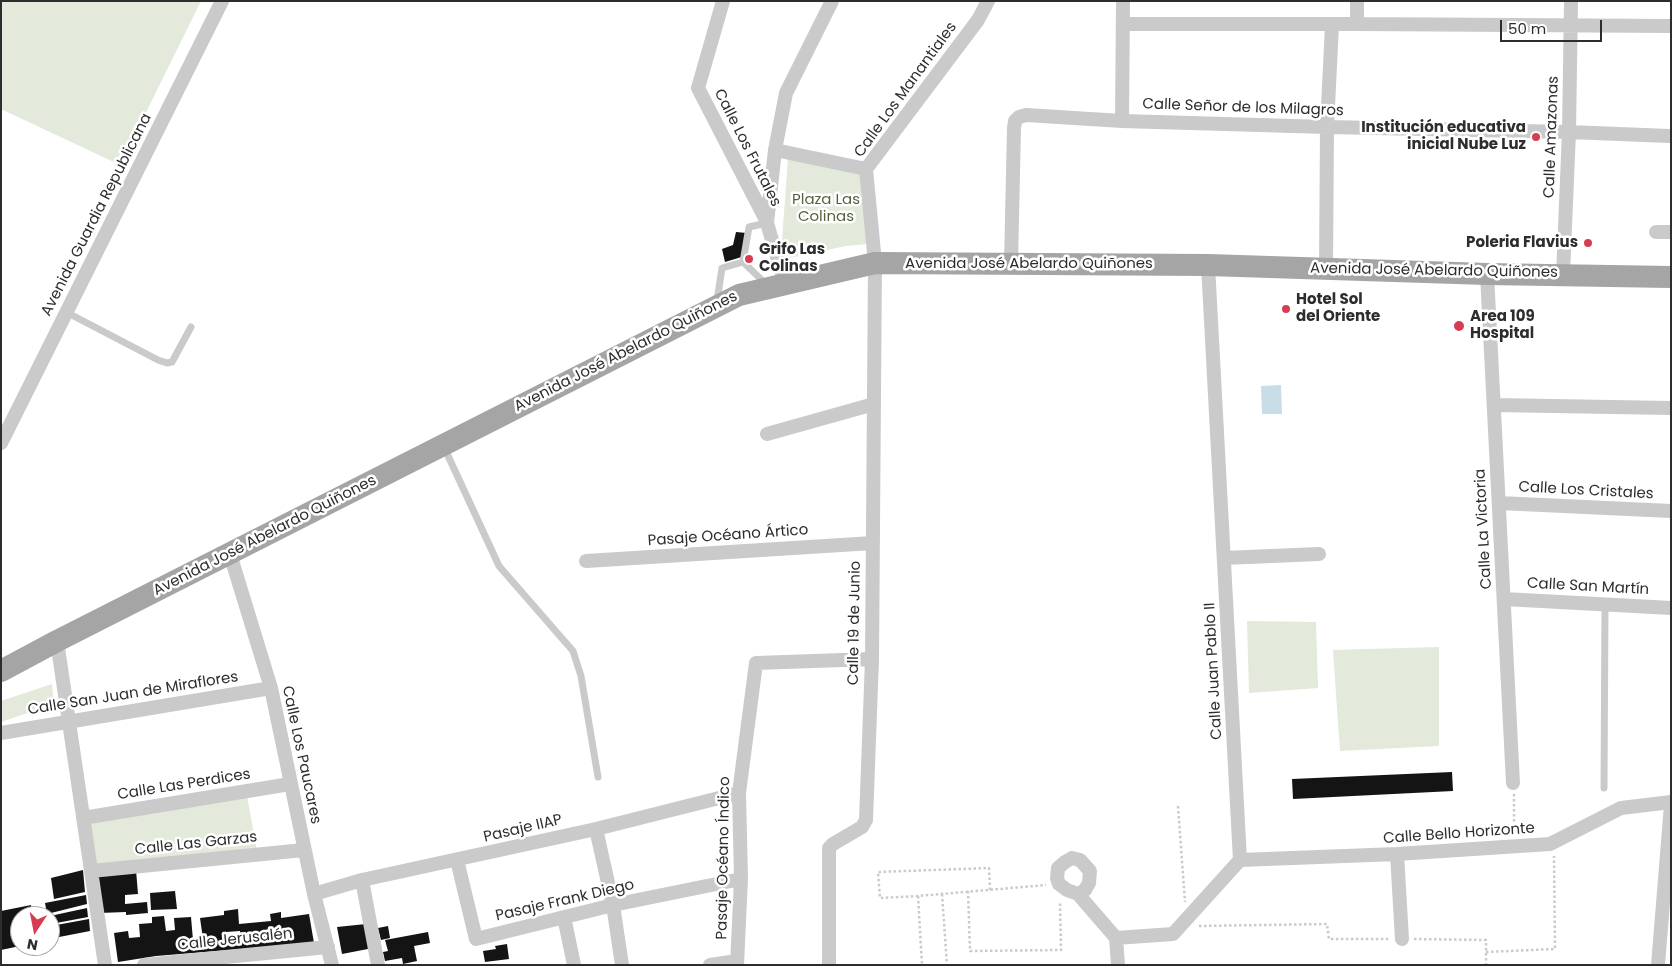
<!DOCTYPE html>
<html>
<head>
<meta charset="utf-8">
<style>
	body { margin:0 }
	#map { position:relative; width:1672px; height:966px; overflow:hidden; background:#fff; font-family:Poppins,sans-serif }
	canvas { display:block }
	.frame { position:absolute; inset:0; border:2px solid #2d2d2d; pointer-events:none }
	.north { position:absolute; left:10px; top:906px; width:50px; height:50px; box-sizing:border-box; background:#fff; border:1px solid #ababab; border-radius:50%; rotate:191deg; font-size:14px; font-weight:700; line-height:20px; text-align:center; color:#2d2d2d }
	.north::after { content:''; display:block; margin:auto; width:18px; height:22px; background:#d63d51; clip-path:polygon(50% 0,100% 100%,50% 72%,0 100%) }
	.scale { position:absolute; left:1500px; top:20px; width:102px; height:22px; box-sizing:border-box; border:2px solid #2d2d2d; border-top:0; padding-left:6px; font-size:15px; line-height:18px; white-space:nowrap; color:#2d2d2d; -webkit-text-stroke:4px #fff; paint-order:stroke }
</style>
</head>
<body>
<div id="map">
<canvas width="1672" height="966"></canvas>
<div class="frame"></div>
<div class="north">N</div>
<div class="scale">50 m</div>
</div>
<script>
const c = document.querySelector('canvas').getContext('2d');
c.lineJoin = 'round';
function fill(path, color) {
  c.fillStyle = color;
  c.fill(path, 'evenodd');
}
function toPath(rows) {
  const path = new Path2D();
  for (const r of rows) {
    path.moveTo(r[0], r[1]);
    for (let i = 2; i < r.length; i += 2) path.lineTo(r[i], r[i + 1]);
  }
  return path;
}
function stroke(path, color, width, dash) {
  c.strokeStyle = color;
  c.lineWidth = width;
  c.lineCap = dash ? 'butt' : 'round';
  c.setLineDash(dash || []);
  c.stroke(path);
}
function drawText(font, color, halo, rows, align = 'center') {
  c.font = font + ' Poppins,sans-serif';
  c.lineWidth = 5;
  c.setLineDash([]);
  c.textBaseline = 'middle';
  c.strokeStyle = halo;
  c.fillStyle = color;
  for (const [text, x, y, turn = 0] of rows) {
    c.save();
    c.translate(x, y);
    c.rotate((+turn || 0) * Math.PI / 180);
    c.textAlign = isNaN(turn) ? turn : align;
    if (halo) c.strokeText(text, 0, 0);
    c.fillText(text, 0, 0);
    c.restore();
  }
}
fill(toPath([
	[1,1,201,1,120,165,1,109],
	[788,159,871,175,878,243,846,246,785,259,782,240],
	[1247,621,1316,622,1318,688,1249,693],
	[1439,647,1439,746,1340,751,1333,650],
	[52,684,54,704,1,722,1,701],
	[247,796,257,851,96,868,88,819]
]), '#e3e9db');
fill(toPath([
	[1281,385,1282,414,1262,414,1261,386]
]), '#c9dde8');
fill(toPath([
	[736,232,747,233,745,256,725,262,722,249,733,245],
	[1452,772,1453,791,1293,799,1292,779],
	[83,870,85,892,54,899,51,878],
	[136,870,138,894,125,895,125,904,147,902,148,913,126,915,126,912,99,913,97,872],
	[175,891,177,909,151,910,150,893],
	[86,895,87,904,47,914,45,903],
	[31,905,33,916,20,916,20,946,1,950,1,911],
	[87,908,88,917,51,924,50,916],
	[238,909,239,924,271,921,270,914,281,912,281,918,309,914,314,943,156,956,118,962,114,933,128,931,129,938,140,937,139,924,152,923,152,917,164,916,166,931,175,930,174,918,191,917,193,940,203,939,200,918,224,915,224,911],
	[240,931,240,936,227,936,226,932],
	[89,919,90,931,54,938,51,926],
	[366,924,373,948,342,954,337,927],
	[388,926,390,938,381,940,378,928],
	[428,932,430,943,414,946,417,961,403,964,402,958,385,961,383,952,388,951,385,940],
	[507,944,509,959,485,962,483,951,496,949,495,946]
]), '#141414');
stroke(toPath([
	[1514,794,1514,834],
	[1178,806,1185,902],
	[990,890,989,868,878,872,880,898,918,896,1046,885],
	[968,891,970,951,1061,950,1060,902],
	[942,894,947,965],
	[918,896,922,965],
	[1199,926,1327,924,1329,939,1389,939],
	[1414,939,1486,940,1486,965],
	[1486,952,1555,949,1554,856]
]), '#cacaca', 2.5, [2.5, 2.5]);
stroke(toPath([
	[743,262,749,227,767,223],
	[717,301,722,268,743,262,766,284],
	[66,312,158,360,167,363,172,362,191,327],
	[444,447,499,566,573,651,581,676,598,777],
	[1604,788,1605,604]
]), '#cacaca', 7);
stroke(toPath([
	[723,1,698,88,767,222],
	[1357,1,1357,24],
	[1123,24,1357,24,1671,26],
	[1122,121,1123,1],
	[775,150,866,169],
	[1656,232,1671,232],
	[1011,263,1014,128,1015,121,1019,117,1026,115,1122,121,1327,127,1569,132,1669,136],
	[1326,268,1327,127,1332,25],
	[1487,274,1513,783],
	[1563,274,1569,132,1571,1],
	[785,284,767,223,775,150,786,93,832,1],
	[1494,405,1671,408],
	[767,434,874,404],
	[1,443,222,1],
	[1499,503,1671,511],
	[230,554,271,688,314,894,332,965],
	[1224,558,1319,554],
	[586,561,873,543],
	[1504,599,1671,608],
	[57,641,105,965],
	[1,733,271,688],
	[83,818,290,784],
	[596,829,613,905,622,965],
	[1397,854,1402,939],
	[1072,858,1080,860,1090,871,1089,883,1085,890,1078,894,1067,890,1059,884,1057,878,1058,868,1065,862,1072,858],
	[457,860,476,939,613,905,741,879],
	[1240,860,1397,854,1550,844,1621,808,1671,802],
	[91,871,304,850],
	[362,880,378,965],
	[314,894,362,880,596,829,739,793],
	[1078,894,1116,938,1173,934,1240,860,1208,265],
	[564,917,574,965],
	[1116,938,1118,965],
	[144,965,328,947],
	[710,965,737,961],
	[737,965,741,879,739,793,756,663,872,659],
	[829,965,829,848,833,844,862,827,866,820,872,659,875,263,866,169,978,20,988,1],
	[1658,965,1671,805]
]), '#cacaca', 14);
stroke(toPath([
	[1,671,57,641,739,295,875,263,1208,265,1487,274,1671,277]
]), '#a5a5a5', 22);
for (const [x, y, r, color] of [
	[1536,137,5,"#d63d51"],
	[1588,243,5,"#d63d51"],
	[749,259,5,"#d63d51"],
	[1286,309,5,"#d63d51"],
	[1459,326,6,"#d63d51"]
]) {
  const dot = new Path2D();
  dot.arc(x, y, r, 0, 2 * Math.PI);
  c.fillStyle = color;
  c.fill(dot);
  stroke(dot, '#fff', 2);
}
drawText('15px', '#2d2d2d', '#fff', [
	["Calle Los Manantiales",906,90,-54],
	["Calle Señor de los Milagros",1243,108,2],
	["Calle Amazonas",1552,137,-88],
	["Calle Los Frutales",747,148,63],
	["Avenida Guardia Republicana",97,215,-63],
	["Avenida José Abelardo Quiñones",1029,264],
	["Avenida José Abelardo Quiñones",1434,271,1],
	["Avenida José Abelardo Quiñones",626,352,-27],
	["Calle Los Cristales",1586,491,3],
	["Calle La Victoria",1484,529,-93],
	["Avenida José Abelardo Quiñones",265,536,-27],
	["Pasaje Océano Ártico",728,536,-4],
	["Calle San Martín",1588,587,3],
	["Calle 19 de Junio",855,623,-89],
	["Calle Juan Pablo II",1214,671,-93],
	["Calle San Juan de Miraflores",133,694,-9],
	["Calle Los Paucares",301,755,78],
	["Calle Las Perdices",184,785,-9],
	["Pasaje IIAP",523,829,-13],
	["Calle Bello Horizonte",1459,834,-4],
	["Calle Las Garzas",196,844,-6],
	["Pasaje Océano Índico",724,858,-89],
	["Pasaje Frank Diego",565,901,-13],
	["Calle Jerusalén",235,940,-6]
]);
drawText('bold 15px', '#2d2d2d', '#fff', [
	["Institución educativa",1526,128,"right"],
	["inicial Nube Luz",1526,145,"right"],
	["Poleria Flavius",1578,243,"right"],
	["Grifo Las",759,250],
	["Colinas",759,267],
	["Hotel Sol",1296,300],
	["del Oriente",1296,317],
	["Area 109",1470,317],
	["Hospital",1470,334]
], 'left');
drawText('15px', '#52643e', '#fff', [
	["Plaza Las",826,200],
	["Colinas",826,217]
]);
</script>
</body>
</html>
